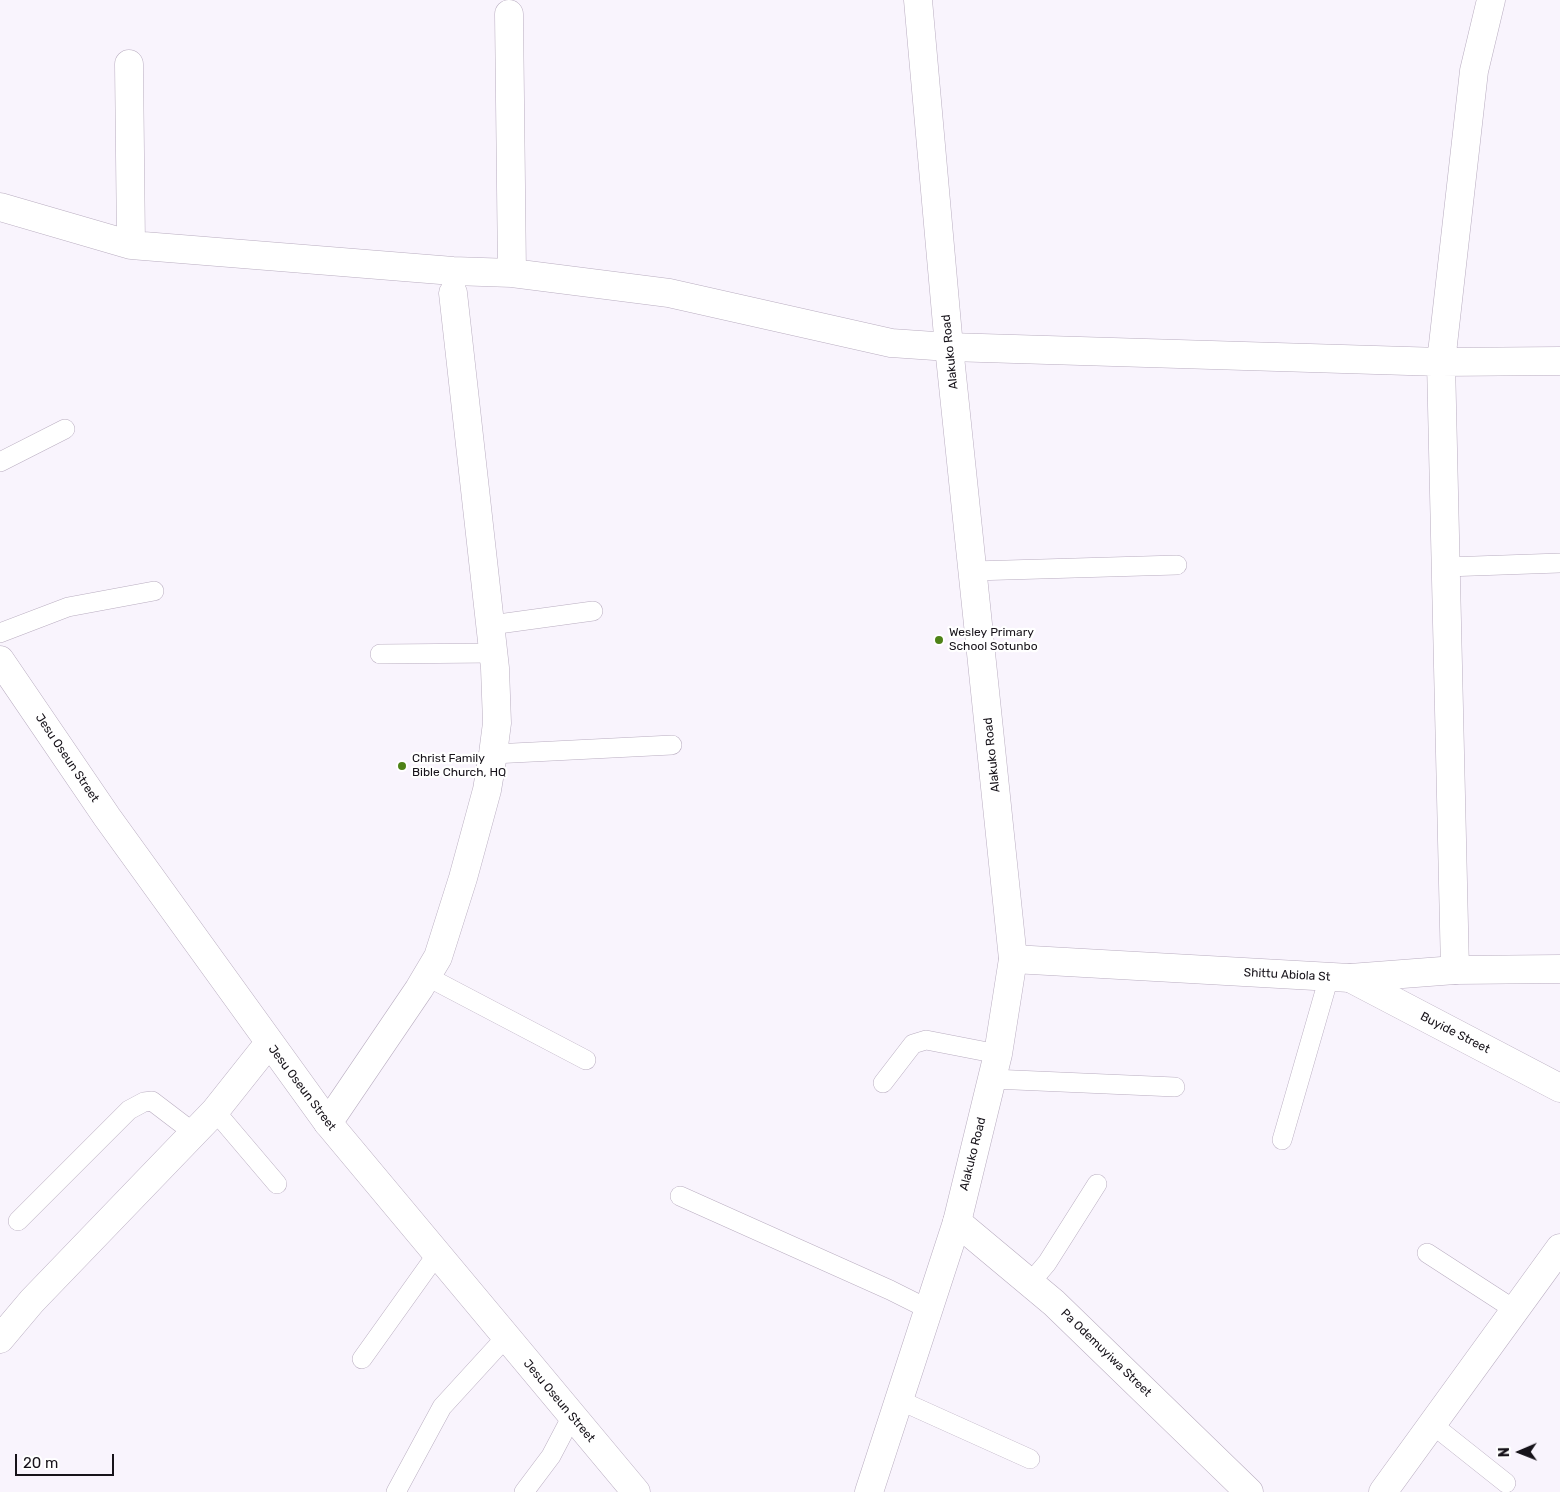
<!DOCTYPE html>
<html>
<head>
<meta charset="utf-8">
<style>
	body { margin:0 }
	#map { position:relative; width:1560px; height:1492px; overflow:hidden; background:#f9f4fd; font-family:Rubik,sans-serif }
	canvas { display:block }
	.north { position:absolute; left:1495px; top:1427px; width:50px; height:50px; -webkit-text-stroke:4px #fff; paint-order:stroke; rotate:269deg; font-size:14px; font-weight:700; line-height:20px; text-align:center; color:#17131a }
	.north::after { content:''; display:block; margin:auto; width:18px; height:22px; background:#17131a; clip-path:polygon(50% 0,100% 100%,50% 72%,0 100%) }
	.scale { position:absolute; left:15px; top:1454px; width:99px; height:22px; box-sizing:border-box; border:2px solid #17131a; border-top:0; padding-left:6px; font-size:15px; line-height:18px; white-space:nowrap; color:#17131a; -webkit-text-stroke:4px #fff; paint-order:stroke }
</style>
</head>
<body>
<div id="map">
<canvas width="1560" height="1492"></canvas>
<div class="north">N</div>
<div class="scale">20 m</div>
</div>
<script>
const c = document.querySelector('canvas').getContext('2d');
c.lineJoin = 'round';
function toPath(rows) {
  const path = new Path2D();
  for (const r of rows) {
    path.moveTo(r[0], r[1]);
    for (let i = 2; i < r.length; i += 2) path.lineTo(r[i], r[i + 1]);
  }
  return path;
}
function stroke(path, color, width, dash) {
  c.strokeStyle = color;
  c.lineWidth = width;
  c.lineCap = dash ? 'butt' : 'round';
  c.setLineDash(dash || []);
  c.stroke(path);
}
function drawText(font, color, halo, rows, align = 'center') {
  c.font = font + ' Rubik,sans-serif';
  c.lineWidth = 4.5;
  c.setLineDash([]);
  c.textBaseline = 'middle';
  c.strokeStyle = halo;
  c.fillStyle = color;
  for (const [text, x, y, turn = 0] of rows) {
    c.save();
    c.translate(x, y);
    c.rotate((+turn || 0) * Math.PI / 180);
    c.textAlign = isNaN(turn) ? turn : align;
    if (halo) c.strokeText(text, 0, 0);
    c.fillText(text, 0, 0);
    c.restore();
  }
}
const service = toPath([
	[0,462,65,429],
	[1446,567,1560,563],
	[973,571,1177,565],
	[491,625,593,611],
	[0,633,68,607,154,591],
	[380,654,494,653],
	[493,754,672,745],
	[426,976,586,1060],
	[992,1079,1175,1087],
	[883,1083,913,1044,926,1040,998,1054],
	[215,1111,277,1184],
	[1282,1140,1329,977],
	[680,1196,890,1290,928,1309],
	[18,1221,129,1110,144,1102,152,1101,194,1133],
	[1427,1253,1515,1310],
	[1030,1283,1047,1263,1097,1184],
	[362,1359,437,1254],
	[899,1400,1030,1459],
	[1433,1425,1506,1483],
	[396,1492,442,1407,506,1337],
	[524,1492,551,1456,572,1416]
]);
const minor = toPath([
	[509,14,512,273],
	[129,64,131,245],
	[0,207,131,245,453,271,512,273,669,293,891,343,949,347,1441,362,1560,361],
	[1455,970,1441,362,1474,71,1491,0],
	[1350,978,1560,1088],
	[328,1123,419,989,438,957,463,878,487,790,493,754,497,723,495,668,453,293],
	[0,1339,32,1301,215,1111,269,1043],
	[1383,1492,1560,1248]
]);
const tertiary = toPath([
	[1013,959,1350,978,1455,970,1560,969],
	[957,1222,1054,1303,1249,1492]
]);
const secondary = toPath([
	[0,660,107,817,328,1123,636,1492],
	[869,1492,957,1222,998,1054,1013,959,949,347,918,0]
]);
stroke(service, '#b9adc0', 20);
stroke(minor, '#b9adc0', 29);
stroke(tertiary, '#b9adc0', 29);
stroke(secondary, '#b9adc0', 29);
stroke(service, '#fff', 19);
stroke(minor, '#fff', 28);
stroke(tertiary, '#fff', 28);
stroke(secondary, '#fff', 28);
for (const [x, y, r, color] of [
	[939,640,5,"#4e8217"],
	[402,766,5,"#4e8217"]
]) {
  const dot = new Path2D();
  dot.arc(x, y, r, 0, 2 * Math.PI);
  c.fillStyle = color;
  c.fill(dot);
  stroke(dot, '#fff', 2);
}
drawText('12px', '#17131a', '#fff', [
	["Alakuko Road",950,352,-96],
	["Alakuko Road",992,755,-96],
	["Jesu Oseun Street",67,758,56],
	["Shittu Abiola St",1287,975,3],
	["Buyide Street",1455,1033,27],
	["Jesu Oseun Street",302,1088,53],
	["Alakuko Road",973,1154,-76],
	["Pa Odemuyiwa Street",1106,1353,44],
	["Jesu Oseun Street",559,1401,50]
]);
drawText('12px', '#17131a', '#fff', [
	["Wesley Primary",949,633],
	["School Sotunbo",949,647],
	["Christ Family",412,759],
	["Bible Church, HQ",412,773]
], 'left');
</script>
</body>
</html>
